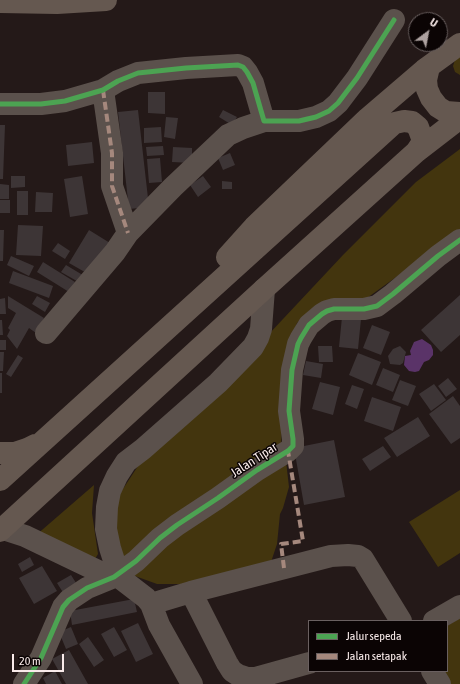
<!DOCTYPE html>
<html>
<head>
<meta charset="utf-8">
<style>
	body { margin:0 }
	#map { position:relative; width:460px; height:684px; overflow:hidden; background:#241918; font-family:"Asap Condensed",sans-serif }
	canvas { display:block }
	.legend { position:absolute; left:308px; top:620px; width:140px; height:52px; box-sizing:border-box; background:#0b0404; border:1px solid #6a6060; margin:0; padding:5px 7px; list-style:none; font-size:12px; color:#f9ebea }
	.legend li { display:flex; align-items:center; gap:8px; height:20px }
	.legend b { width:20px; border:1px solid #6a6060 }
	.north { position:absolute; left:408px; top:12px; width:40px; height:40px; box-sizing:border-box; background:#0b0404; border:1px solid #6a6060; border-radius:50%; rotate:32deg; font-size:11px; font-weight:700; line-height:16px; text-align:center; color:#f9ebea }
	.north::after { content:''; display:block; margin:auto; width:14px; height:18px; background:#aea2a0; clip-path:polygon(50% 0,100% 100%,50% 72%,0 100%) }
	.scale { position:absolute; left:12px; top:654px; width:52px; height:18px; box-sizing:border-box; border:2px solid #f9ebea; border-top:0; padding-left:5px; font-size:12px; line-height:14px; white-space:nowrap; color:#f9ebea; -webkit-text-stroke:3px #0b0404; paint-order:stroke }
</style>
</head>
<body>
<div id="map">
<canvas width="460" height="684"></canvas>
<ul class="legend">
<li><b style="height:5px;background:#4ca352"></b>Jalur sepeda</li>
<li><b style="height:5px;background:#a5887d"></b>Jalan setapak</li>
</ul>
<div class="north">U</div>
<div class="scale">20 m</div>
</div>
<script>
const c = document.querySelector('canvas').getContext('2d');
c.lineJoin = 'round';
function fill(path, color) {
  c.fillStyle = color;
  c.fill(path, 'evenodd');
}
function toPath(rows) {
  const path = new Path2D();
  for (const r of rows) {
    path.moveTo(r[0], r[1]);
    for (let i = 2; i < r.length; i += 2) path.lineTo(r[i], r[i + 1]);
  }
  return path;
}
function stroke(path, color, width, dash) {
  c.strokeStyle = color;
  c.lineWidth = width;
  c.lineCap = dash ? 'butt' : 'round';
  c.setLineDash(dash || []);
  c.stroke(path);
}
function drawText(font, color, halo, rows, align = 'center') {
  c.font = font + ' "Asap Condensed",sans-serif';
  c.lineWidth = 3;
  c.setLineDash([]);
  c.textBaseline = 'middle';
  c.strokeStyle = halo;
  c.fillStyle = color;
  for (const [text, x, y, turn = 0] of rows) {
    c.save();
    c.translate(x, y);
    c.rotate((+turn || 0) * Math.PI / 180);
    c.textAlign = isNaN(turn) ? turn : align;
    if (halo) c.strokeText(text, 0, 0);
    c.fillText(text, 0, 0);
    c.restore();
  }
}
fill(toPath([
	[460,57,460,75,455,72,453,66,455,60],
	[460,149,460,231,367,298,310,310,297,323,289,346,284,371,281,449,119,560,109,525,119,495,138,466,208,399,343,255,416,182],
	[286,461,289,487,283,508,280,514,277,544,271,562,187,584,157,584,124,572],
	[94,485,92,513,98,554,95,559,35,536],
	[460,490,460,553,438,567,409,522],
	[460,618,460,684,449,684,441,671,447,671,447,626]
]), '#43350e');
fill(toPath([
	[422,339,431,345,433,350,433,355,429,360,424,362,419,371,415,372,409,371,404,365,405,356,411,355,410,351,414,342]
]), '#5a3368');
fill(toPath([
	[148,92,165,92,165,114,148,113],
	[138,110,149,207,129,209,118,112],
	[223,110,237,117,232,125,219,117],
	[166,117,178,118,175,139,164,137],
	[0,125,5,125,3,179,0,179],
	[161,127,162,142,144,143,144,128],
	[92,142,94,163,68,166,66,145],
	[163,146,164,155,147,156,146,147],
	[173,147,192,148,192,163,172,162],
	[230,153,235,165,223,170,218,158],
	[160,158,162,182,149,183,147,159],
	[11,176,25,176,25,187,11,188],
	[82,176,88,214,70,217,64,179],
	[203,176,211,187,198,197,190,185],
	[222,181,232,182,232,189,222,189],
	[0,184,9,185,9,199,0,199],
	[17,191,28,191,28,215,17,215],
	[36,192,53,193,52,212,35,212],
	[0,200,10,200,10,213,0,213],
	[18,225,43,226,41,256,16,255],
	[0,230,4,230,3,261,0,261],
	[89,230,110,243,90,275,69,263],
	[58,243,70,251,65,259,52,251],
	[11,256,34,266,29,276,7,265],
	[43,262,75,282,69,292,37,272],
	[66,265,86,277,82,284,61,272],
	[13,271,53,286,49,298,9,283],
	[460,295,460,335,441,352,421,330],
	[8,296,44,318,36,333,29,328,17,349,7,336,10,330,8,328,16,313,8,308],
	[37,296,50,303,45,312,32,304],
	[5,298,6,314,0,314,0,299],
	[342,317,361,319,358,349,339,347],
	[0,320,2,320,3,335,0,335],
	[372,325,390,332,381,355,363,348],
	[0,340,6,340,6,350,0,350],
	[318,346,332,346,333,362,319,362],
	[400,346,406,352,403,363,400,365,390,364,388,356,393,349],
	[0,352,4,352,3,371,0,371],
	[358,353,381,362,372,385,349,375],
	[18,355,23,358,11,377,6,374],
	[306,361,323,364,321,378,303,375],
	[383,368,400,375,393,392,376,385],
	[0,373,2,373,2,393,0,393],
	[448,378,457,389,446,397,438,386],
	[400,380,416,386,408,406,392,400],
	[320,382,340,387,333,415,312,409],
	[434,384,446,400,431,411,419,394],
	[352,385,364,389,357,409,345,404],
	[453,396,460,406,460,438,451,444,429,414],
	[372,397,401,407,393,431,364,421],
	[418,417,430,436,397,457,384,438],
	[334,440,345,497,304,505,294,448],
	[383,446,391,457,370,471,362,459],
	[30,557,34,565,22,572,18,564],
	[42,566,57,591,34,604,19,578],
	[71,575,78,586,64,594,57,583],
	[134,599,137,612,72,625,70,611],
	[138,623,153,654,136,662,121,631],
	[71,627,78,644,66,649,59,632],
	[114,627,127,650,114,657,101,634],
	[88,637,104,660,94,667,79,644],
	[69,650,88,684,66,684,52,659],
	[55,671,62,684,46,684,43,678]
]), '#3d3536');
stroke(toPath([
	[103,90,112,153,112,186,128,233],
	[0,104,41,104,65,101,103,90,118,81,138,73,186,68,238,65,243,67,247,72,253,83,264,121,299,121,316,117,329,111,338,103,357,78,394,20],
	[46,333,115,252,128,233,173,187,228,135,243,128,264,121],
	[3,529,25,536,100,572,120,578,146,598,151,604,159,625,192,684],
	[120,578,118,573,110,548,106,529,107,507,110,491,117,476,126,462,143,449,218,383,253,347,258,338,261,329,264,289],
	[191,592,227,663,232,671,238,675,247,678,255,678,309,663],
	[151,604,191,592,331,556,348,555,358,556,363,559,401,621],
	[434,621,460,606],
	[432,671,440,684],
	[24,684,41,658,63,607,69,600,87,588,114,577,136,561,160,538,177,525,218,498,257,470,288,451,293,446,293,439,289,411,292,370,298,344,301,338,309,325,322,314,327,311,334,309,364,309,377,306,393,294,438,256,460,240]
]), '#5b514c', 22);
stroke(toPath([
	[0,2,57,3,106,0],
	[429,67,426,80,427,89,431,98,438,107,446,112,460,113],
	[227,257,254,227,368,118,424,70,460,44],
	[0,453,15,453,27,449,35,445],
	[0,480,391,126,395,123,404,121,412,122,418,127,422,138,422,143,416,152],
	[0,531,264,289,416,152,460,118]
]), '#655850', 22);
stroke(toPath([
	[103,90,112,153,112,186,128,233],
	[284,568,281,544,303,541,288,451]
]), '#a5887d', 4, [8, 4]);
stroke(toPath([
	[0,104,41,104,65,101,103,90,118,81,138,73,186,68,238,65,243,67,247,72,253,83,264,121,299,121,316,117,329,111,338,103,357,78,394,20],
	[24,684,41,658,63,607,69,600,87,588,114,577,136,561,160,538,177,525,218,498,257,470,288,451,293,446,293,439,289,411,292,370,298,344,301,338,309,325,322,314,327,311,334,309,364,309,377,306,393,294,438,256,460,240]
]), '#4ca352', 5);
drawText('13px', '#f9ebea', '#0b0404', [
	["Jalan Tipar",254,460,-33]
]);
</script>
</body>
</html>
